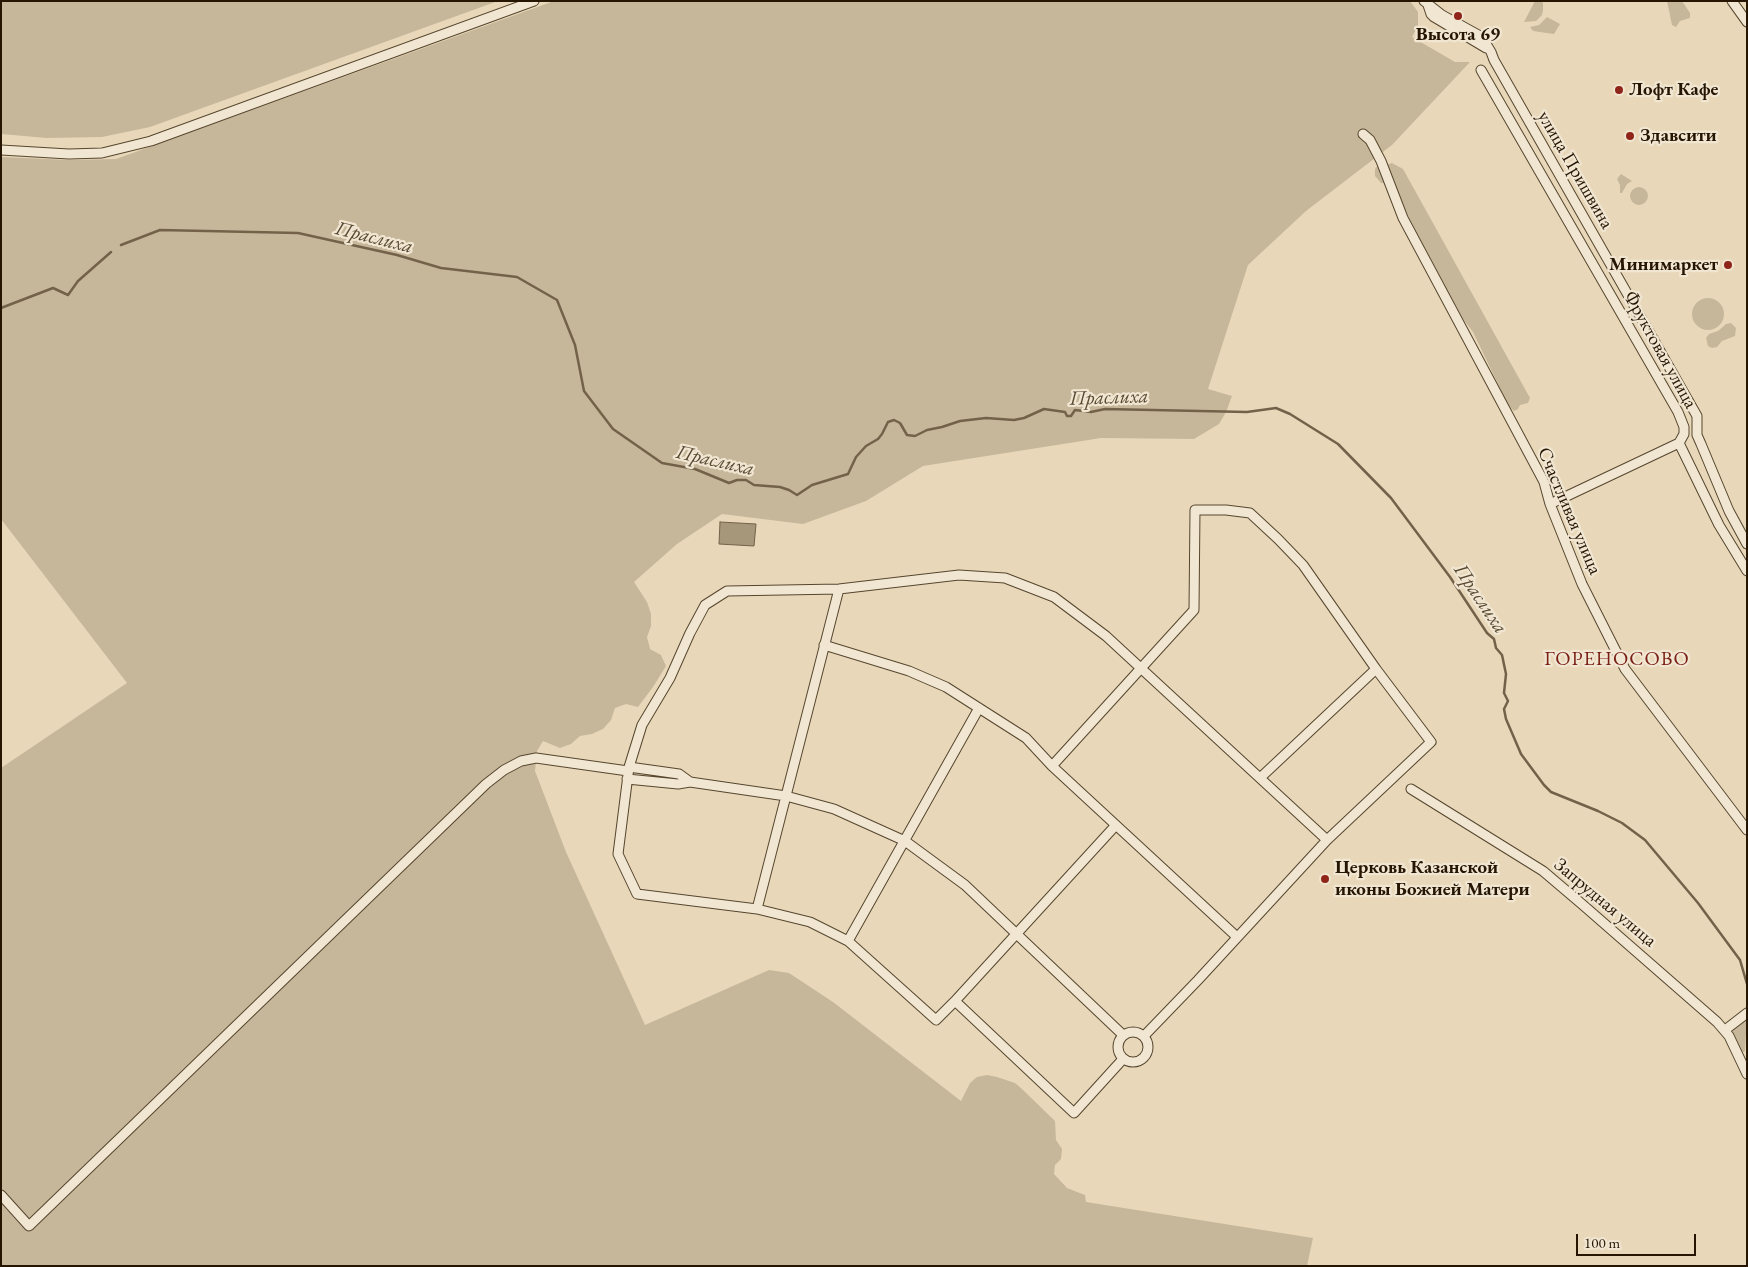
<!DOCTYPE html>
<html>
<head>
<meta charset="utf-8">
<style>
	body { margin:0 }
	#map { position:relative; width:1748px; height:1267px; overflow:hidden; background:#e8d8b9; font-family:"EB Garamond",serif }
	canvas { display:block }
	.frame { position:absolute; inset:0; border:2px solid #261500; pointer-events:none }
	.scale { position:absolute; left:1576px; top:1234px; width:120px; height:22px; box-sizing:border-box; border:2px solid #261500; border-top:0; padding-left:6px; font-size:15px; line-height:18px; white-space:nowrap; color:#261500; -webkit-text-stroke:4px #f0e6d2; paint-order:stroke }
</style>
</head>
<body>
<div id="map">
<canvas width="1748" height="1267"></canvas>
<div class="frame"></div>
<div class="scale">100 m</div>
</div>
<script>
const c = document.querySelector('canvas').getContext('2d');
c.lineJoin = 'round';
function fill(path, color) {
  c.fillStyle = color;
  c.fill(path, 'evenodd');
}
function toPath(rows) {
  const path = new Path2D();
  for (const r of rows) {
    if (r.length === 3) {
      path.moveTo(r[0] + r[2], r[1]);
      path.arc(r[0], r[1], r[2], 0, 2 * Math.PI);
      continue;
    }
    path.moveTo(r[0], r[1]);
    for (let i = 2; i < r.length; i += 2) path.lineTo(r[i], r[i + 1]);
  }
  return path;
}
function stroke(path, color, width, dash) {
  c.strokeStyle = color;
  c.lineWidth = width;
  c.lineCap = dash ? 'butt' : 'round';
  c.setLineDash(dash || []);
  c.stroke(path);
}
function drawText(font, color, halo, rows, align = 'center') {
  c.font = font + ' "EB Garamond",serif';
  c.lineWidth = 4.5;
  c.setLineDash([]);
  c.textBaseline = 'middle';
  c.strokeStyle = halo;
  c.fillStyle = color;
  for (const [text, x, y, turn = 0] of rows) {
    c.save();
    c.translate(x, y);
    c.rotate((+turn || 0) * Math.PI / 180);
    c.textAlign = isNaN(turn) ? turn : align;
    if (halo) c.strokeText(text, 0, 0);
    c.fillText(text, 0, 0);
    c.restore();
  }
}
fill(toPath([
	[1,1,498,1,150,127,102,137,47,138,1,134],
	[554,1,1410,1,1418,12,1418,26,1412,37,1455,62,1470,62,1392,145,1306,211,1248,265,1208,389,1232,396,1226,412,1219,424,1194,439,1101,438,923,466,866,501,803,524,722,514,677,544,634,582,647,602,651,614,651,626,647,637,650,649,661,655,666,666,653,687,638,707,626,704,615,708,611,720,603,729,592,734,580,736,571,744,560,748,543,741,537,751,535,771,566,852,645,1025,769,970,789,973,833,1002,961,1101,970,1083,977,1077,987,1075,997,1077,1015,1083,1022,1089,1055,1121,1056,1140,1062,1149,1061,1159,1055,1165,1054,1174,1067,1188,1085,1195,1086,1202,1313,1238,1307,1266,1,1266,1,768,127,683,1,519,1,157,69,160,116,159],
	[1535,1,1541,1,1543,3,1543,11,1542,15,1536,21,1524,22],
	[1667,1,1682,1,1690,13,1690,18,1680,21,1676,27,1672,25],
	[1547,17,1560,24,1554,34,1533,31,1530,27,1539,25],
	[1392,163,1403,169,1530,398,1528,403,1520,405,1518,409,1514,411,1508,405,1473,332,1463,319,1409,218,1394,184,1381,183,1375,176,1375,169,1378,165,1383,166],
	[1621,174,1632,181,1627,184,1622,193,1620,193,1620,185,1617,179],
	[1639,196,9],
	[1708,314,16],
	[1731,323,1736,328,1735,336,1722,341,1717,347,1712,348,1708,346,1706,338,1709,334,1718,331,1726,324],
	[1747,1017,1745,1051,1742,1053,1732,1035,1734,1025]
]), '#c7b79a');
const water = toPath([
	[720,522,756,524,754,546,719,544,720,522]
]);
fill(water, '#a6967a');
stroke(water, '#736249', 1);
stroke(toPath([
	[121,245,160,230,298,233,397,255,441,268,517,277,557,300,575,345,584,391,613,429,662,463,695,469,729,483,737,480,746,480,754,485,780,487,789,490,797,495,812,485,848,474,856,457,866,446,878,439,882,434,888,422,894,420,900,423,907,435,915,436,927,430,942,427,960,421,986,418,1014,420,1024,418,1044,409,1065,412,1067,416,1071,416,1075,410,1091,412,1105,409,1247,412,1276,408,1290,414,1338,444,1391,498,1450,577,1487,633,1494,639,1496,648,1502,655,1506,674,1504,693,1508,701,1504,709,1506,719,1521,754,1544,785,1551,792,1598,811,1622,823,1645,840,1698,903,1740,960,1747,984],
	[1,308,53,288,68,295,78,281,111,252]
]), '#736249', 2.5);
const street = toPath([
	[1424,1,1442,15,1482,37,1491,52,1494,60,1697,416,1697,435,1701,444,1729,511,1747,544],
	[1732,1,1747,22],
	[1428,5,1431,14,1434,17,1486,48],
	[1481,70,1678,412,1684,427,1684,434,1679,443,1719,525,1747,571],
	[1363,134,1370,140,1381,161,1403,218,1544,482,1550,504,1582,584,1625,669,1747,830],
	[1,150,69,154,102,153,151,141,534,1],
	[1550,504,1679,443],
	[824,645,909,671,946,687,1026,738,1052,766,1237,937],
	[1052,766,1194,610,1195,510,1226,510,1250,513,1278,539,1303,565,1376,669,1431,742,1327,840,1198,980,1144,1036],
	[629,767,679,774,690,782],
	[1260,778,1376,669],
	[627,779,678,784,690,782,786,796,834,809,905,841,965,885,1123,1035],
	[1411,789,1543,871,1583,905,1717,1022,1729,1036,1747,1074],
	[1116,825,955,1001,936,1020,848,941,810,922,757,909,637,894,618,854,629,767,642,725,670,678,690,633,705,605,727,591,839,589,959,575,1005,578,1054,597,1106,636,1327,840],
	[757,909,839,589],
	[848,941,979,708],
	[955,1001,1074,1113,1123,1059],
	[1725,1030,1747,1013],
	[1133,1047,15],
	[1,1195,29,1226,486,784,504,770,521,761,536,758,628,771]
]);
stroke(street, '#56462e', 11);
stroke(street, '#f0e6d2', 9);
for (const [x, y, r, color] of [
	[1458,16,5,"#8f2418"],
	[1619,90,5,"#8f2418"],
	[1630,136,5,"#8f2418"],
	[1728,265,5,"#8f2418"],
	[1325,879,5,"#8f2418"]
]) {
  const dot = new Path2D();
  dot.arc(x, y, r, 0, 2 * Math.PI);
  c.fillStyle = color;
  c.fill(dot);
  stroke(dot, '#f0e6d2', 2);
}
drawText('bold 19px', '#261500', '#f0e6d2', [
	["Высота 69",1458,35,"center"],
	["Лофт Кафе",1629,90],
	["Здавсити",1640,136],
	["Минимаркет",1718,265,"right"],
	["Церковь Казанской",1335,868],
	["иконы Божией Матери",1335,890]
], 'left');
drawText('19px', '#261500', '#f0e6d2', [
	["улица Пришвина",1575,170,60],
	["Фруктовая улица",1660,350,61],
	["Счастливая улица",1569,511,67],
	["Запрудная улица",1605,903,40]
]);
drawText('italic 20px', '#594931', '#f0e6d2', [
	["Праслиха",374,238,14],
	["Праслиха",1109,398,-2],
	["Праслиха",715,461,13],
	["Праслиха",1480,599,56]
]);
c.letterSpacing = '1px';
drawText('20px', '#7a1f14', '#f0e6d2', [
	["ГОРЕНОСОВО",1617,660]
]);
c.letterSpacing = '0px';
</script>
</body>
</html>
